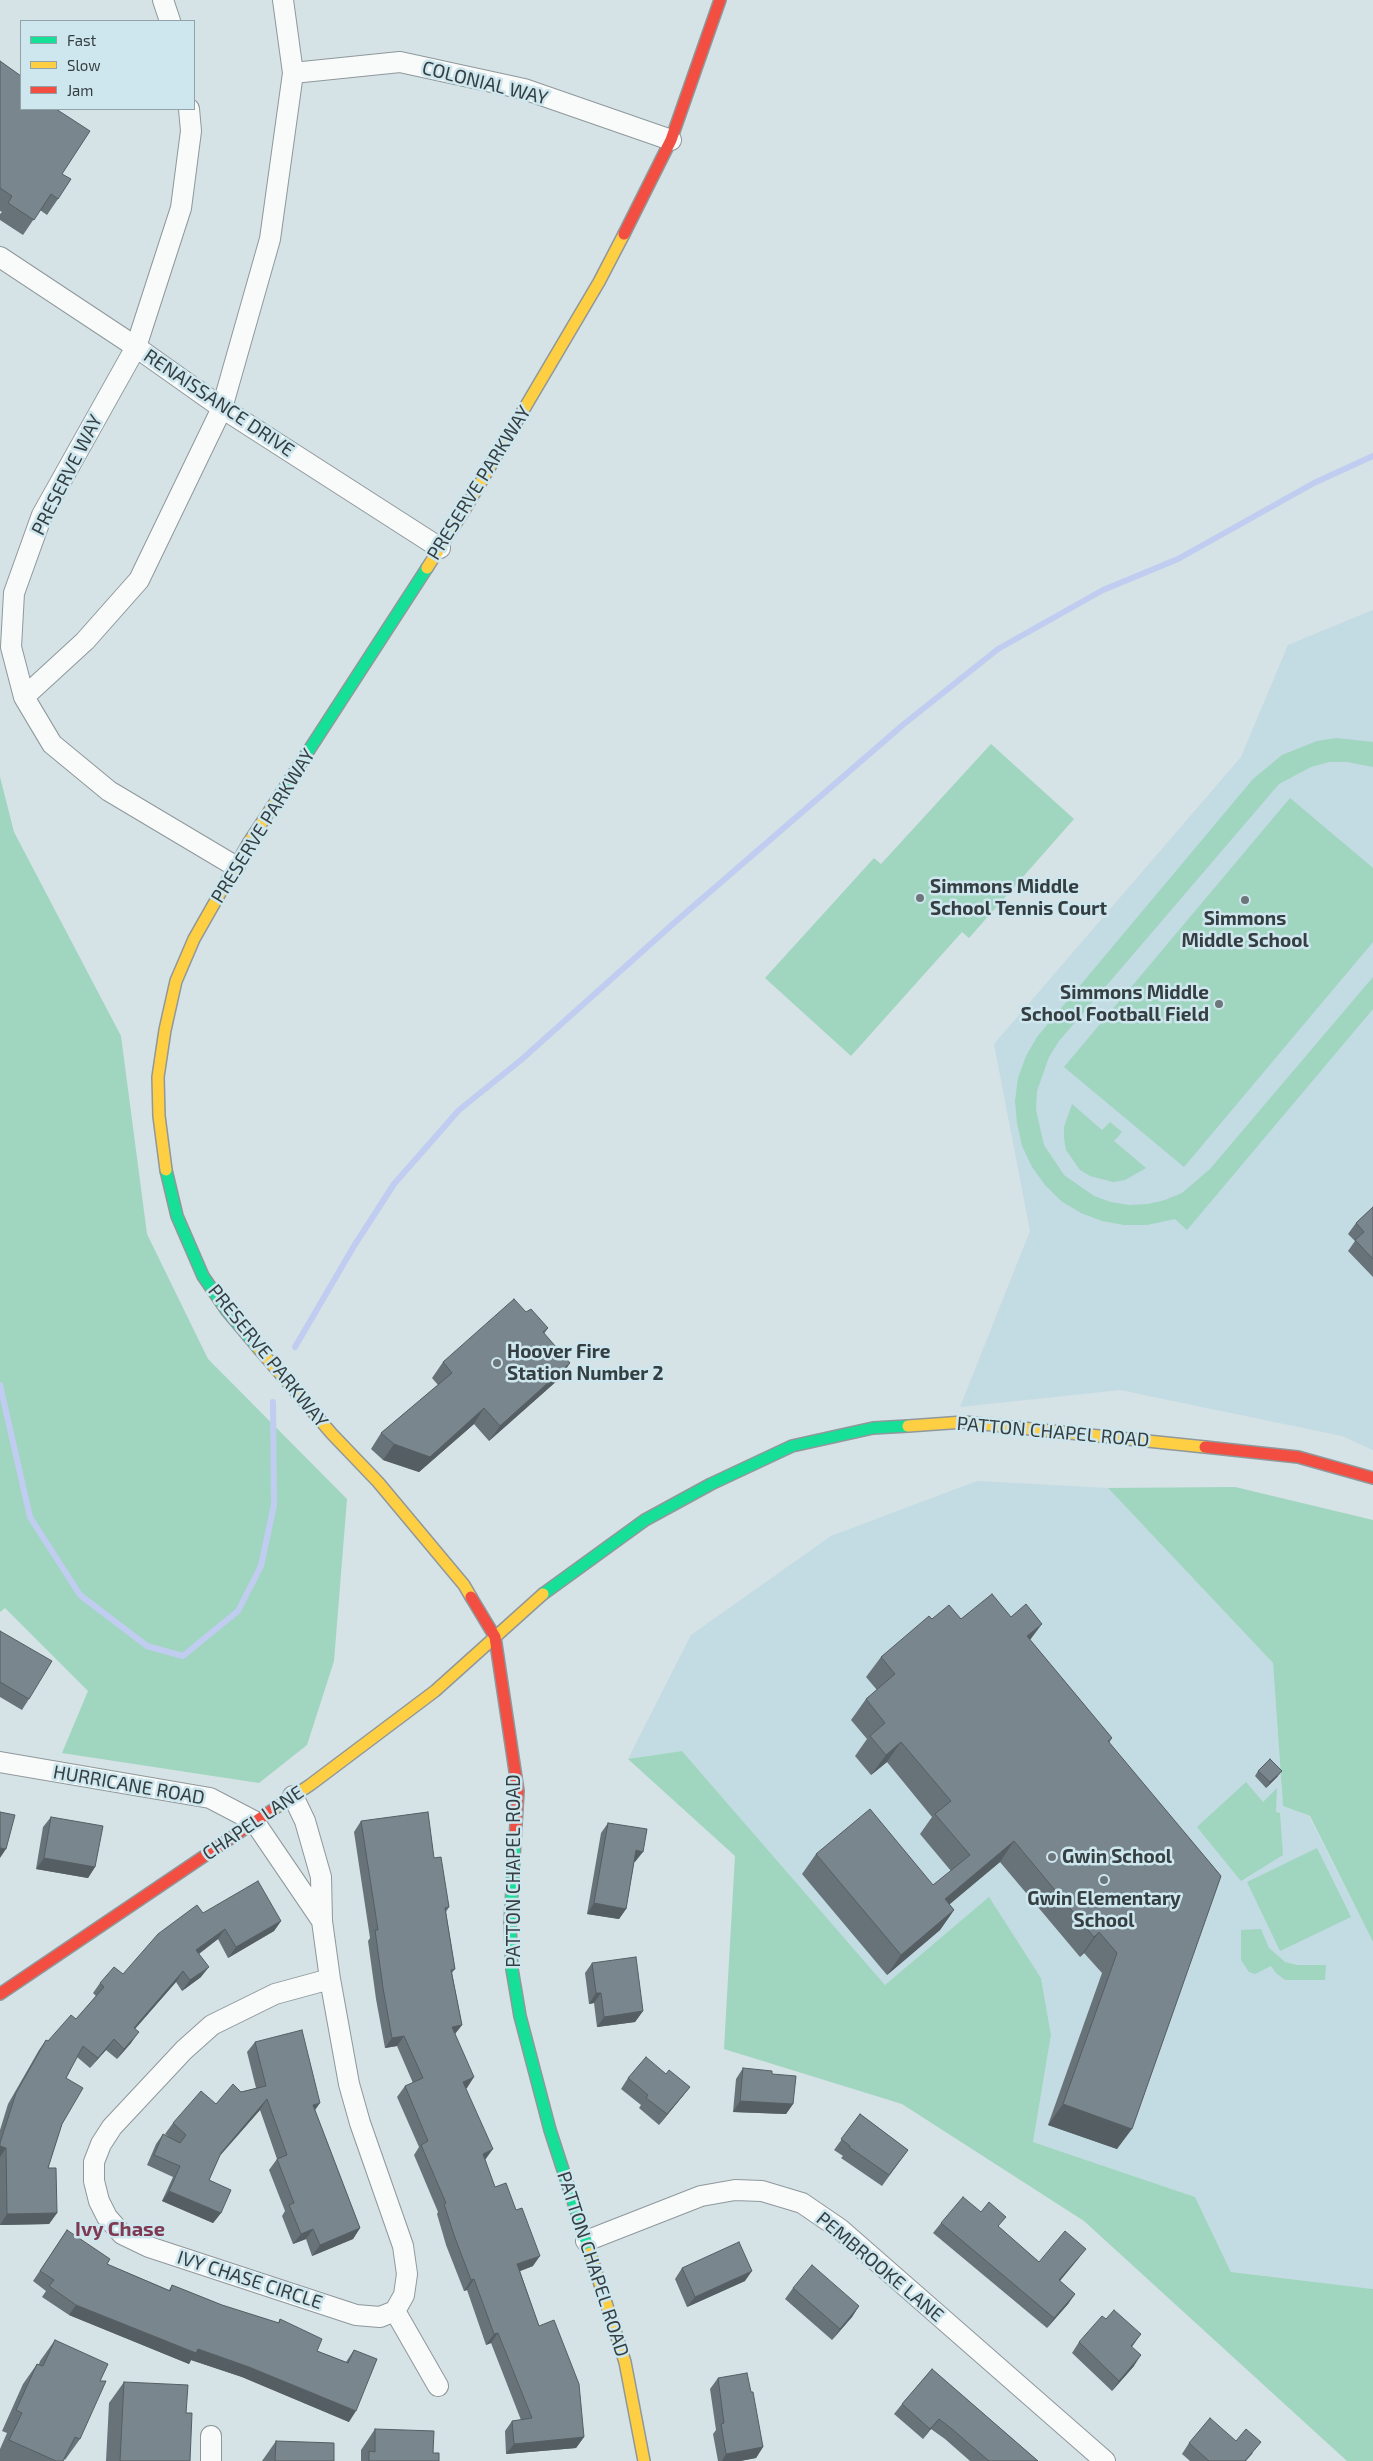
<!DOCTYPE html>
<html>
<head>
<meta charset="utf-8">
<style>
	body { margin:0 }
	#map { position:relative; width:1373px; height:2461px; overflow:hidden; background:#d5e2e6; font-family:"Exo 2",sans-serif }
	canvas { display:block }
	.legend { position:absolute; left:20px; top:20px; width:175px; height:90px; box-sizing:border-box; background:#cee6ed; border:1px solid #91a3a8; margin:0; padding:6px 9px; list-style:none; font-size:15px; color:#353e41 }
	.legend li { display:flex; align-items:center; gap:10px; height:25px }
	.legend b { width:25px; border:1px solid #91a3a8 }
</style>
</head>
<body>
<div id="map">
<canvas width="1373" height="2461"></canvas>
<ul class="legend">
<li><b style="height:6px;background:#16e098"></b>Fast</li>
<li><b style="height:6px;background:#ffcf43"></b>Slow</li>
<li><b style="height:6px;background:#f24e42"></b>Jam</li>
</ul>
</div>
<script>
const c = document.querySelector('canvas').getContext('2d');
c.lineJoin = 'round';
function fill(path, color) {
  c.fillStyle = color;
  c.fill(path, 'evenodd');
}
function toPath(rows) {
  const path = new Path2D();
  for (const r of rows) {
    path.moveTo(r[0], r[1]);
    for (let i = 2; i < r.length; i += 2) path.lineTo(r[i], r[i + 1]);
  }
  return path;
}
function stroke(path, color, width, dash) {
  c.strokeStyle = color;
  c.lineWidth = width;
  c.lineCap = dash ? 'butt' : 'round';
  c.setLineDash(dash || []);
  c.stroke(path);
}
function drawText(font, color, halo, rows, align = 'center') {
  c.font = font + ' "Exo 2",sans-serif';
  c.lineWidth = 5;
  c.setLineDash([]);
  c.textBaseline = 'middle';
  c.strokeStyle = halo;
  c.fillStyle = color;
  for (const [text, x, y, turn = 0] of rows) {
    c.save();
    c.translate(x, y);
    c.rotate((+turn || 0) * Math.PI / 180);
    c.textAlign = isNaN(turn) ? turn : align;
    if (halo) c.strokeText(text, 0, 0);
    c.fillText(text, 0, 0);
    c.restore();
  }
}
fill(toPath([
	[1373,610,1373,1450,1342,1436,1120,1390,960,1407,1030,1231,994,1044,1241,757,1288,645],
	[977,1481,1108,1488,1273,1663,1283,1806,1309,1816,1373,1942,1373,2289,1231,2272,1195,2197,1033,2142,1051,2035,1041,1978,989,1898,885,1985,682,1751,628,1759,691,1635,831,1536]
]), '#c3dbe2');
fill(toPath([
	[1336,738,1373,742,1373,767,1347,762,1329,762,1311,767,1279,784,1059,1041,1049,1057,1037,1091,1036,1110,1044,1145,1064,1175,1094,1196,1111,1202,1129,1205,1148,1204,1165,1200,1182,1193,1210,1169,1373,977,1373,1009,1187,1230,1175,1219,1147,1225,1124,1225,1102,1221,1081,1213,1061,1201,1045,1185,1032,1167,1022,1146,1017,1123,1015,1101,1018,1078,1026,1056,1037,1037,1253,779,1282,755,1317,741],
	[991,744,1074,819,969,938,962,932,851,1056,765,978,874,858,881,864],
	[0,777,14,832,121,1036,147,1234,208,1359,347,1499,334,1661,307,1745,259,1783,62,1753,88,1691,5,1608,0,1612],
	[1290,798,1373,868,1373,942,1184,1167,1064,1067],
	[1072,1104,1102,1130,1110,1122,1122,1132,1114,1141,1146,1168,1125,1180,1113,1182,1090,1176,1080,1170,1066,1150,1064,1138,1064,1127],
	[1235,1487,1373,1520,1373,1942,1310,1816,1283,1806,1273,1663,1108,1488],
	[682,1751,885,1985,989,1897,1041,1978,1051,2035,1033,2142,1195,2197,1231,2272,1373,2289,1373,2461,1347,2461,1084,2221,902,2104,724,2049,735,1856,628,1759],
	[1246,1782,1263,1802,1277,1788,1276,1812,1280,1813,1283,1855,1241,1881,1197,1827],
	[1317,1848,1351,1917,1280,1951,1247,1882],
	[1261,1929,1269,1948,1285,1962,1297,1965,1326,1965,1325,1980,1285,1980,1276,1973,1271,1966,1255,1974,1249,1972,1241,1960,1241,1930]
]), '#a0d5bf');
stroke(toPath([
	[295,1347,354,1246,394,1184,459,1110,521,1060,674,923,904,724,998,649,1103,590,1178,559,1314,483,1373,456],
	[0,1385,30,1517,80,1595,147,1646,183,1656,238,1611,261,1566,274,1505,273,1402]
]), '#c1cdf0', 6);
const street = toPath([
	[163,0,170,21],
	[293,73,400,62,524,89,671,140],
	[189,109,191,131,181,208,136,347,42,515,14,593,11,647,24,697,52,744,109,791,235,866],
	[0,257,136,347,222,408,440,548],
	[24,697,85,641,139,580,222,408,270,239,293,73,283,0],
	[0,1762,210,1798,254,1821,322,1921],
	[293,1796,305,1821,321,1877,322,1921,330,1979],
	[330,1979,349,2084,360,2123,403,2246,407,2274,404,2295,395,2311,380,2317,356,2315,149,2247,122,2234,107,2217,99,2201,94,2181,94,2162,101,2144,112,2127,184,2050,212,2025,275,1994,330,1979],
	[586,2241,701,2196,735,2190,762,2191,802,2203,840,2229,1105,2461],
	[395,2311,438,2386],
	[211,2461,211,2436]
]);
const fast = toPath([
	[276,801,427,568],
	[166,1170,177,1216,203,1276,227,1311,259,1349],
	[543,1594,645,1520,711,1484,792,1446,873,1428,908,1426],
	[515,1840,510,1924,512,1969,520,2016,550,2130,590,2253]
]);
const slow = toPath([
	[427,568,465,509,599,282,624,234],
	[166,1170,159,1116,158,1077,165,1030,176,981,194,939,249,842,276,801],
	[259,1349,332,1434,378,1482,464,1585,471,1597],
	[908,1426,964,1422,1205,1447],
	[274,1809,310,1785,435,1691,543,1594],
	[590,2253,625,2362,644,2461]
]);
const jam = toPath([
	[624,234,671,140,720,0],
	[1205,1447,1298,1457,1373,1478],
	[471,1597,495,1637,518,1791,515,1840],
	[0,1994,274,1809]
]);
stroke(street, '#8f989b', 22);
stroke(fast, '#8f989b', 14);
stroke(slow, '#8f989b', 14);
stroke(jam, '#8f989b', 14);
stroke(street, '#f9fbfb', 20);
stroke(fast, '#16e098', 11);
stroke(slow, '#ffcf43', 11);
stroke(jam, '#f24e42', 11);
fill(toPath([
	[0,61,62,174,58,199,47,215,40,210,23,235,0,220,0,214,2,212,0,211],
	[1373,1207,1373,1277,1348,1251,1355,1241,1348,1234,1356,1223],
	[526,1312,548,1328,544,1334,570,1363,559,1379,489,1441,474,1424,419,1472,383,1460,371,1449,381,1433,438,1385,432,1378,443,1362],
	[932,1619,1030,1640,1112,1738,1109,1743,1221,1876,1117,2149,1048,2125,1102,1973,1084,1953,1080,1957,1000,1862,949,1904,954,1910,940,1930,887,1975,802,1874,816,1854,933,1885,951,1871,920,1834,932,1817,887,1762,871,1775,855,1756,867,1739,851,1720,866,1699,877,1690,866,1677,881,1657],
	[0,1631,29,1699,22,1710,0,1697],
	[1258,1771,1278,1776,1266,1788,1255,1776],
	[51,1817,95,1867,88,1878,36,1869,43,1827],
	[361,1821,434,1858,449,1907,446,1912,455,1969,452,1973,462,2025,455,2034,466,2088,485,2160,495,2187,533,2266,520,2271,539,2326,584,2437,576,2448,506,2454,505,2431,512,2421,521,2420,491,2343,486,2345,467,2290,464,2291,446,2245,437,2214,438,2212,414,2155,419,2147,397,2097,405,2086,413,2083,397,2046,385,2048,376,1999,368,1941,370,1938,354,1832],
	[608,1823,635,1862,634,1862,626,1909,619,1919,587,1914,601,1833],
	[203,1913,281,1921,274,1931,228,1958,218,1939,199,1954,201,1977,182,1991,176,1982,135,2029,131,2043,117,2059,106,2050,90,2068,77,2057,66,2078,62,2124,48,2168,57,2213,49,2224,0,2225,0,2130,8,2104,39,2050,46,2040,48,2041,76,2019,96,1996,93,1993,100,1983,123,1974],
	[592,1963,643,2011,635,2022,597,2027,594,2003,589,2004,585,1973],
	[255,2042,315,2110,360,2228,353,2239,312,2256,306,2239,293,2244,282,2216,285,2211,269,2170,277,2159,260,2110,219,2157,209,2180,221,2213,213,2223,162,2201,173,2177,147,2165,156,2144,163,2134,169,2137,165,2134,173,2123,241,2092,256,2088,247,2052],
	[743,2068,793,2104,786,2114,733,2112,736,2079],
	[666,2074,690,2087,682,2097,659,2125,639,2108,641,2105,621,2089,628,2078],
	[860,2114,908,2150,882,2186,841,2158,843,2156,834,2150],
	[941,2223,999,2227,1039,2262,1078,2259,1060,2281,1075,2294,1068,2304,1047,2328,933,2233],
	[67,2230,107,2264,169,2290,172,2285,222,2305,278,2323,280,2319,317,2351,346,2362,354,2350,349,2422,242,2377,191,2360,189,2364,69,2315,42,2297,46,2291,33,2281],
	[682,2268,745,2281,687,2307,675,2279],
	[793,2288,859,2306,852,2317,832,2340,785,2299],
	[1106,2319,1141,2334,1132,2347,1134,2366,1112,2391,1072,2353,1079,2342],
	[55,2340,100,2381,80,2439,65,2460,64,2459,63,2461,0,2461,0,2449,7,2433,2,2431,23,2384,37,2364,39,2364,40,2361],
	[932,2369,1038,2461,970,2461,945,2439,931,2429,923,2439,894,2414,902,2404],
	[718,2378,751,2392,763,2447,756,2458,740,2461,718,2461,713,2434,716,2430,710,2389],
	[124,2382,186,2413,190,2461,106,2461,109,2403],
	[375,2429,433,2453,439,2461,361,2461,361,2450],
	[276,2441,334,2461,262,2461],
	[1236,2441,1253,2453,1246,2461,1190,2461,1182,2454,1189,2443]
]), '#687379');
fill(toPath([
	[570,1363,559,1379,489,1441,500,1426],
	[484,1408,474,1424,419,1472,383,1460,394,1444],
	[1042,1624,1027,1644,1027,1636],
	[901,1742,887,1762,871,1775,886,1755],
	[1282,1771,1278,1776,1266,1788,1270,1782],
	[1014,1841,1000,1862,931,1920,945,1899],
	[0,1848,6,1849,0,1858],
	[636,1850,643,1852,635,1862,629,1861],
	[44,1858,95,1867,88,1878,36,1869],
	[594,1903,626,1909,619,1919,587,1914],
	[954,1910,940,1930,887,1975,901,1955],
	[281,1921,274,1931,228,1958,236,1947],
	[225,1929,218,1939,189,1961,196,1950],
	[1099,1932,1084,1953,1080,1957,1094,1937],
	[209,1967,201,1977,182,1991,190,1980],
	[183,1971,176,1982,126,2039,134,2028],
	[596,1993,601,1993,594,2003,589,2004],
	[643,2011,635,2022,597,2027,604,2017],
	[462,2025,454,2035,452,2027],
	[139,2032,131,2043,117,2059,124,2049],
	[404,2036,397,2046,385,2048,392,2038],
	[114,2039,106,2050,90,2068,98,2058],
	[474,2077,467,2088,456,2092,463,2082],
	[690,2087,682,2097,659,2125,667,2114],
	[267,2099,260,2110,213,2163,221,2153],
	[740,2101,793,2104,786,2114,733,2112],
	[320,2103,313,2113,313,2105],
	[1063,2104,1132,2129,1117,2149,1048,2125],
	[0,2146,6,2148,0,2157],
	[493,2149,485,2160,483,2154],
	[169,2191,221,2213,213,2223,162,2201],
	[57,2213,49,2224,0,2225,7,2214],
	[360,2228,353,2239,312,2256,320,2245],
	[313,2229,306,2239,293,2244,301,2234],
	[1086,2249,1078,2259,1052,2290,1059,2280],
	[540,2256,533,2266,510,2275,517,2264],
	[752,2271,745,2281,687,2307,695,2297],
	[474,2279,467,2290,464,2291,471,2280],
	[1075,2294,1068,2304,1047,2328,1054,2318],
	[76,2305,198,2349,249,2367,356,2411,349,2422,242,2377,191,2360,189,2364,69,2315],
	[859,2306,852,2317,832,2340,840,2329],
	[498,2333,491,2343,486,2345,494,2334],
	[1141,2355,1134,2366,1112,2391,1119,2381],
	[939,2419,923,2439,930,2429],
	[584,2437,576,2448,506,2454,514,2444],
	[763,2447,756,2458,740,2461,722,2461,726,2454]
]), '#555e63');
const building = toPath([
	[0,61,21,76,21,109,56,109,90,131,62,174,71,179,58,199,51,194,34,220,8,203,12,196,0,188,0,61],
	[1373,1207,1373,1259,1355,1240,1364,1232,1356,1223,1373,1207],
	[514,1299,526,1312,531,1309,548,1328,543,1332,570,1363,500,1426,484,1408,430,1457,394,1444,381,1433,452,1373,443,1362,514,1299],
	[992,1594,1011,1617,1026,1604,1042,1624,1027,1636,1112,1738,1108,1741,1221,1876,1132,2129,1063,2104,1117,1953,1099,1932,1094,1937,1014,1841,945,1899,954,1910,901,1955,816,1854,870,1809,933,1885,970,1855,935,1814,951,1801,901,1742,886,1755,870,1736,885,1723,866,1699,895,1674,881,1657,929,1616,932,1619,949,1605,961,1619,992,1594],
	[0,1631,52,1661,29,1699,0,1682,0,1631],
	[1270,1759,1282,1771,1270,1782,1258,1771,1270,1759],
	[0,1812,15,1815,6,1849,0,1848,0,1812],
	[428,1812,434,1858,441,1857,449,1907,445,1908,455,1969,451,1970,462,2025,452,2027,474,2077,463,2082,493,2149,483,2154,495,2187,506,2183,516,2210,522,2208,540,2256,517,2264,539,2326,554,2320,579,2384,584,2437,514,2444,512,2421,532,2418,498,2333,494,2334,474,2279,471,2280,454,2235,444,2204,446,2203,421,2145,428,2141,405,2086,423,2078,404,2036,392,2038,383,1988,375,1930,378,1930,361,1821,428,1812],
	[51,1817,103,1826,95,1867,44,1858,51,1817],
	[608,1823,647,1829,643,1852,636,1850,626,1909,594,1903,608,1823],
	[258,1881,281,1921,236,1947,225,1929,196,1950,209,1967,190,1980,183,1971,134,2028,139,2032,124,2049,114,2039,98,2058,83,2046,66,2078,83,2088,62,2124,48,2168,56,2168,57,2213,7,2214,6,2148,0,2146,0,2143,16,2093,46,2040,48,2041,71,2015,76,2019,104,1987,100,1983,114,1967,123,1974,158,1934,197,1905,203,1913,258,1881],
	[636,1957,643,2011,604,2017,601,1993,596,1993,592,1963,636,1957],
	[302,2030,320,2103,313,2105,360,2228,320,2245,313,2229,301,2234,289,2205,294,2203,277,2159,287,2155,267,2099,221,2153,209,2180,231,2190,221,2213,169,2191,180,2166,154,2155,163,2134,180,2143,186,2135,173,2123,201,2091,216,2104,233,2084,241,2092,266,2086,255,2042,302,2030],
	[646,2057,666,2074,669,2070,690,2087,667,2114,646,2098,648,2095,628,2078,646,2057],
	[743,2068,772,2071,772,2074,796,2076,793,2104,740,2101,743,2068],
	[860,2114,908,2150,889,2175,849,2147,850,2146,841,2139,860,2114],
	[963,2197,981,2212,989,2202,1006,2217,998,2226,1039,2262,1065,2231,1086,2249,1059,2280,1075,2294,1054,2318,941,2223,963,2197],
	[67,2230,110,2259,107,2264,170,2291,172,2285,222,2305,279,2323,280,2319,322,2339,317,2351,348,2363,354,2350,377,2359,356,2411,249,2367,198,2349,196,2353,76,2305,49,2286,54,2280,40,2271,67,2230],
	[739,2242,752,2271,695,2297,682,2268,739,2242],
	[812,2265,859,2306,840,2329,793,2288,812,2265],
	[1114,2310,1141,2334,1131,2346,1141,2355,1119,2381,1079,2342,1102,2316,1106,2319,1114,2310],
	[55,2340,108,2364,100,2381,106,2381,80,2439,75,2437,63,2461,56,2461,9,2440,22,2413,16,2410,37,2364,43,2366,55,2340],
	[932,2369,1038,2461,989,2461,952,2429,939,2419,930,2429,902,2404,932,2369],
	[747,2373,751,2392,753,2392,763,2447,726,2454,721,2424,724,2423,718,2378,747,2373],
	[124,2382,188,2385,186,2413,192,2413,190,2461,120,2461,124,2382],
	[1210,2418,1236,2441,1246,2429,1261,2442,1245,2461,1209,2461,1189,2443,1210,2418],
	[375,2429,434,2431,433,2453,439,2453,439,2461,369,2461,369,2451,375,2452,375,2429],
	[276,2441,334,2443,334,2461,275,2461,276,2441]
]);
fill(building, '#79868d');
stroke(building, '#555e63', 1);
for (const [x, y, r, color] of [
	[920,898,5,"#6d777b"],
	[1245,900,5,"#6d777b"],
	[1219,1004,5,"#6d777b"],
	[497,1363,5,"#6d777b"],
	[1052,1857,5,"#6d777b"],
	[1104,1880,5,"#6d777b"]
]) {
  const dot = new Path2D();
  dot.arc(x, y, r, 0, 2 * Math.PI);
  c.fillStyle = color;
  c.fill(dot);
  stroke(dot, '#cee6ed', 2);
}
drawText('19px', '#353e41', '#cee6ed', [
	["COLONIAL WAY",485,83,14],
	["RENAISSANCE DRIVE",219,403,34],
	["PRESERVE WAY",67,475,-63],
	["PRESERVE PARKWAY",479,483,-58],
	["PRESERVE PARKWAY",263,826,-58],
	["PRESERVE PARKWAY",268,1356,51],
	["PATTON CHAPEL ROAD",1053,1432,5],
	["HURRICANE ROAD",129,1785,10],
	["CHAPEL LANE",253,1823,-34],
	["PATTON CHAPEL ROAD",514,1871,-90],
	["PATTON CHAPEL ROAD",593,2264,72],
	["PEMBROOKE LANE",880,2267,40],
	["IVY CHASE CIRCLE",250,2280,18]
]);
drawText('bold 19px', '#353e41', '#cee6ed', [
	["Simmons Middle",930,887],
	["School Tennis Court",930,909],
	["Simmons",1245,919,"center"],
	["Middle School",1245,941,"center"],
	["Simmons Middle",1209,993,"right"],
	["School Football Field",1209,1015,"right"],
	["Hoover Fire",507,1352],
	["Station Number 2",507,1374],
	["Gwin School",1062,1857],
	["Gwin Elementary",1104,1899,"center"],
	["School",1104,1921,"center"]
], 'left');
drawText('bold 20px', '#7f3952', '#cee6ed', [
	["Ivy Chase",120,2229]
]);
</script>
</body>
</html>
